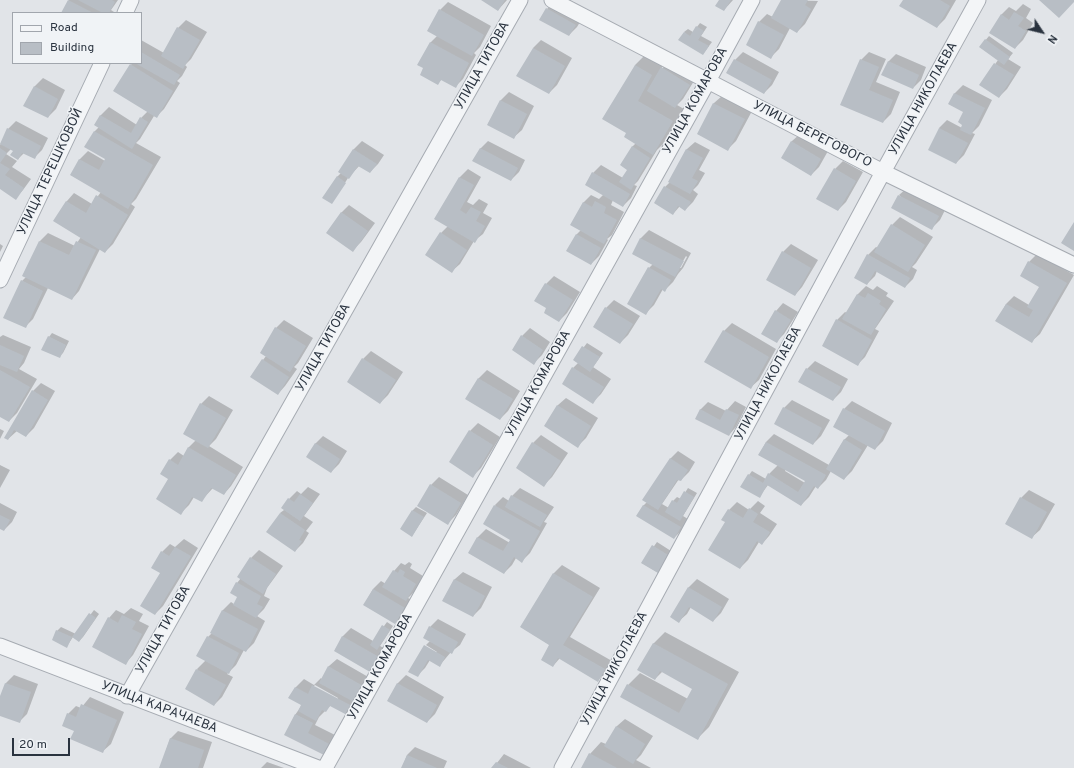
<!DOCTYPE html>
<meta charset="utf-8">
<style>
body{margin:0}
#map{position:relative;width:1074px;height:768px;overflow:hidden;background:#e1e4e8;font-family:Overpass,sans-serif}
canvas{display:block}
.legend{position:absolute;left:12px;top:12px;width:130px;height:52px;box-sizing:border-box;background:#f0f3f6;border:1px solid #a1a6ad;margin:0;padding:5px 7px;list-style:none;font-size:12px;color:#2a333f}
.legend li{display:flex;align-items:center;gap:8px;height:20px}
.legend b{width:20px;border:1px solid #a1a6ad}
.north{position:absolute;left:1022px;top:12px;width:40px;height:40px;-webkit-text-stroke:3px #f0f3f6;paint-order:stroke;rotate:125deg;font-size:11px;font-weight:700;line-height:16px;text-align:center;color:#2a333f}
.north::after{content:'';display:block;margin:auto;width:14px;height:18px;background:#2a333f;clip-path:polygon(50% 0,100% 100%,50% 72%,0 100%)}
.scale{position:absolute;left:12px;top:738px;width:58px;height:18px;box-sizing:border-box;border:2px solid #2a333f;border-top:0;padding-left:5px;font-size:12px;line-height:14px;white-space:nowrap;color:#2a333f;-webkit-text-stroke:3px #f0f3f6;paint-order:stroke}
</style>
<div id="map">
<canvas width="1074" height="768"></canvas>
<ul class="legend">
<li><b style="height:5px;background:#f3f5f7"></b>Road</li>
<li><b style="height:11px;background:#b8bec5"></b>Building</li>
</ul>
<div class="north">N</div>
<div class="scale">20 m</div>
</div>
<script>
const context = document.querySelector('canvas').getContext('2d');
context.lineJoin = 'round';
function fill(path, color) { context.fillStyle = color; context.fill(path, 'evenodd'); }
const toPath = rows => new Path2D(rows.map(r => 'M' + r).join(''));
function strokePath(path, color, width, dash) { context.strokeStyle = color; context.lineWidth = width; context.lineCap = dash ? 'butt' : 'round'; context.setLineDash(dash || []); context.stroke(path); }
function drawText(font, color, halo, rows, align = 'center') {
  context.font = font + ' Overpass,sans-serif'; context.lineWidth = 3; context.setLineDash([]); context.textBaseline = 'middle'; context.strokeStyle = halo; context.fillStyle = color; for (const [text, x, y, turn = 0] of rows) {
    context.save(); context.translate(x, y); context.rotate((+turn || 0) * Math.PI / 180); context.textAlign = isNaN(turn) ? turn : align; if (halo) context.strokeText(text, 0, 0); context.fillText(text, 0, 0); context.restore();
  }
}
fill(toPath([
 [69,0,118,0,111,10,114,12,113,13,62,13],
 [483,0,507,0,498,10],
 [720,0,733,0,724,10],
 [783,0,818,1,805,24,797,32,790,28,779,49,771,57,759,22,767,14,773,17],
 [904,0,956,0,945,19,937,27],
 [555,1,583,17,577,27,569,35,547,9],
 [448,2,491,26,480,47,474,53,476,55,463,79,455,87,442,79,438,83,425,68,419,65,431,42,437,36,440,10],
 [1023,4,1031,9,1026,18,1033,23,1023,40,1015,48,1001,15,1009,7,1016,11],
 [186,20,207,32,191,59,185,65,187,67,182,76,177,81,180,83,164,109,156,117,154,116,140,139,136,143,161,157,136,199,131,204,135,207,113,244,105,252,100,249,79,291,72,299,48,288,33,319,25,327,22,281,26,277,23,276,40,241,48,233,75,246,81,237,55,221,67,201,74,193,92,204,101,192,71,175,80,159,88,151,105,161,106,159,86,147,95,131,99,127,95,125,101,115,109,107,137,125,141,118,148,111,131,65,132,63,141,63,141,40,164,53,178,28],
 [700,23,707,27,701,36,712,42,703,54,684,32,688,29,693,32],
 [989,36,1013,53,1008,59,1021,67,1007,89,999,97,981,85,998,60,980,47],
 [541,40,572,58,557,85,549,93,533,48],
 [743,52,779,72,772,85,764,93,735,60],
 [869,52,886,59,876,82,900,92,891,114,883,122,842,105,861,60],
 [647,53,664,63,661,70,670,60,697,76,683,99,677,105,684,109,665,142,657,150,638,181,634,185,637,186,631,198,623,206,613,200,611,205,624,212,612,235,607,239,608,240,599,256,591,264,568,250,577,234,581,230,583,203,591,195,599,199,603,195,593,173,601,165,623,178,628,170,632,147,636,143,627,132,635,65],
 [896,54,926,67,921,80,913,88,888,62],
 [43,78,65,90,56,109,48,117,25,105,35,86],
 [963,85,992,100,979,126,972,133,975,134,964,155,956,163,939,128,947,120,962,128,965,112,949,104,955,93],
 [509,92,534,106,522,130,514,137,488,124,501,100],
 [722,96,752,111,736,141,728,149,698,134,714,103],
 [16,121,48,138,42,150,34,158,24,153,18,159,14,150,11,149,6,154,17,161,12,167,31,179,23,190,16,198,0,188,0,145,8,129],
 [800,134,828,151,819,167,811,175,782,158,792,141],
 [362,141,384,155,378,164,370,172,360,165,348,178,332,203,337,177,341,173,339,172,354,149],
 [488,141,525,160,519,172,511,180,480,149],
 [695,142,710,150,699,170,705,173,698,185,693,190,698,194,693,202,685,210,680,206,673,214,655,203,665,187,670,182,687,149],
 [843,161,863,172,846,202,838,210,818,198,835,169],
 [468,169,481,177,467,202,473,205,479,199,488,204,483,213,492,218,483,234,474,241,460,264,452,271,441,233,448,226,436,219,460,177],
 [907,188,946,208,940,220,932,228,899,195],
 [349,205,375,223,361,242,353,250,341,213],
 [900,217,933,237,916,263,912,267,917,270,913,279,905,287,877,271,875,276,867,284,868,255,876,247,878,248,892,225],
 [649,230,691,253,683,268,678,274,673,282,665,290,663,289,654,305,646,313,649,268,653,264,633,254,641,238],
 [686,256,687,257,681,268,679,268],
 [0,244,3,246,0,252],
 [791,244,818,260,802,287,795,295,783,252],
 [1037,254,1074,275,1040,334,1032,341,997,321,1006,304,1014,296,1029,305,1040,287,1029,262],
 [554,276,580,292,567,313,559,321,548,308,546,284],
 [866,286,873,290,877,286,888,293,886,296,894,301,875,329,879,331,865,357,858,364,837,320,845,312,847,313,858,294],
 [614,300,640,316,628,335,620,343,606,308],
 [783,303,798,312,784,334,776,342,776,311],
 [284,320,313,338,298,363,294,367,297,369,285,386,278,394,263,360,266,356,276,328],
 [732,323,776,349,759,380,751,387,724,331],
 [530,328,550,342,542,355,534,363,522,336],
 [52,333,69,341,63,353,59,357,49,337],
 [3,335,31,347,24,363,19,369,37,379,17,413,9,421,0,416,0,337],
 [587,343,603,353,593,367,611,379,601,394,593,402,573,368,578,363,574,360],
 [371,351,403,372,388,395,380,403,363,359],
 [815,361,848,379,841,392,833,400,807,369],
 [487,370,520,391,508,411,500,419,467,398,479,378],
 [41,383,55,391,34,428,26,436,17,431,8,439,33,391],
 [209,396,233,410,216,439,209,446,243,467,231,486,224,494,213,488,201,501,194,497,189,505,181,513,170,479,170,460,178,452,184,456,189,447,196,440,201,404],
 [566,398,598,418,586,438,578,446,545,426,558,405],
 [792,400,830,420,821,436,813,444,784,408],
 [735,401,746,407,736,427,729,435,700,410,708,402,726,411],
 [852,401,892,423,883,441,875,449,868,445,852,471,844,479,831,471,826,480,818,488,816,486,809,497,801,505,768,485,759,497,749,475,752,471,766,479,769,474,778,465,759,455,766,442,774,434,829,465,844,440,849,435,844,409],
 [786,469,806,481,805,483,785,471],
 [478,423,500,437,481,468,473,476,450,462,470,431],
 [0,429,4,431,0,439],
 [541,435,568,453,552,477,544,485,533,443],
 [323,436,347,451,339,464,331,472,315,444],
 [678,451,695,462,689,472,681,480,679,479,662,504,669,508,673,501,677,497,681,499,688,488,697,493,683,516,688,519,682,530,674,538,643,506,647,502,670,459],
 [0,465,10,470,0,488],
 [439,477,468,495,456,515,448,523,431,485],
 [308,487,320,494,304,516,313,522,306,531,309,533,303,543,295,551,280,513,284,510,289,499,297,491,301,494],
 [520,488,554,507,544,522,547,523,530,553,522,561,516,558,512,565,504,573,469,553,478,537,486,529,510,543,512,540,495,505,503,497,509,501,512,496],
 [1029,490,1055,504,1040,530,1032,537,1007,523,1021,498],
 [758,501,765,506,760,513,777,524,769,536,762,544,759,542,748,560,740,568,729,510,737,502,749,510],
 [0,503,17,512,12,522,4,530,0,528],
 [416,507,427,513,412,536,413,510],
 [184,539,198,548,163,606,155,614,161,573,162,552,170,544,175,547],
 [657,542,671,551,661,568,657,572,642,563],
 [259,550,283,566,267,588,264,596,270,599,264,609,257,616,265,621,254,643,246,651,244,650,236,665,227,674,233,677,222,697,214,705,197,669,206,660,208,637,212,633,223,610,231,602,234,604,239,597,237,583,241,578,251,558],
 [409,562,412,564,410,568,423,576,414,592,408,598,412,600,402,615,395,623,364,605,373,589,381,581,386,584,394,571,401,563,405,565],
 [562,565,600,588,570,637,612,661,606,672,598,680,560,658,553,666,550,645,521,627,554,573],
 [463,572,492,587,481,608,473,616,443,600,455,579],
 [697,579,729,599,721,613,713,621,691,607,687,614,679,621,671,617,689,587],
 [131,608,143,614,139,621,149,626,133,655,126,663,109,618,116,610,124,614],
 [94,610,99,614,83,637,79,641,73,637,67,646,57,631,61,627,76,634],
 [438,619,466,634,460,645,451,652,440,665,430,660,425,668,417,676,410,671,437,652,426,645,430,641,430,627],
 [387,622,393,626,380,646,386,649,378,663,335,650,343,636,351,628,373,641],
 [665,632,739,672,709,727,697,739,628,685,640,673,688,699,694,688,663,671,655,679,653,644],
 [337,659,370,678,355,706,331,705,319,717,315,725,339,737,333,747,285,735,295,715,302,705,290,698,296,687,304,679,314,685,321,678,322,679,329,666],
 [315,685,338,698,337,700,313,687],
 [14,675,38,684,27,714,19,722,0,715,0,699,6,683],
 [406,675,444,697,435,714,427,722,388,700,398,683],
 [90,697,124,712,111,744,103,751,75,731,68,714,76,706,81,708],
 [625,719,653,736,641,755,636,760,651,768,582,768,590,754,601,742,606,744,617,726],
 [178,731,212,742,203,768,160,768,170,739],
 [415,747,447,761,444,768,402,768,407,755],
 [504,754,531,768,493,768],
 [267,762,284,768,261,768]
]), '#0003');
fill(toPath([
 [68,0,93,13,61,13],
 [78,0,112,0,115,2,109,13,103,13],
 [481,0,505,0,498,11],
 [719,0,731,0,724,11,715,6],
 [781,0,808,0,805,5,811,9,797,33,771,18],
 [903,0,940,0,950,6,937,28,899,6],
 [1039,0,1074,0,1074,2,1059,18],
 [546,8,576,25,569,36,539,20],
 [439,9,484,35,472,56,427,31],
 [1014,12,1024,18,1018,26,1026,31,1015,49,989,33,1001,14,1009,20],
 [758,21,784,35,771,59,746,45],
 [696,26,704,31,698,40,709,46,703,55,678,40,684,32,690,36],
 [177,27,200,40,183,69,161,56],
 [985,39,1010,57,1004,65,979,47],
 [430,42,469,63,456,88,441,80,438,85,420,75,423,68,417,65],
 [533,48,565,66,549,94,516,76],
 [141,52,180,75,174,85,135,63,141,63],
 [734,59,772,80,764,94,726,73],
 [860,59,879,67,869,90,893,100,883,123,840,105],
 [888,61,919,75,913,89,881,75],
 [994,63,1014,75,999,98,979,85],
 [130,64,173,91,157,118,113,91],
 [635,65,652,75,638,101,673,121,653,155,624,137,626,133,602,119],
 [661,67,690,85,675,108,647,91],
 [34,86,58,99,48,118,23,106],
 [954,93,985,108,971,135,960,130,962,125,958,122,963,112,948,104],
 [500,100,527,114,514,139,487,125],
 [713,103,745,119,728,151,697,134],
 [100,115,131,133,140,117,148,122,132,149,94,125],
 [7,128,41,146,35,159,22,153,18,160,10,155,13,151,0,144],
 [939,128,968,143,956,164,928,150],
 [94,131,153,165,128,209,70,175,79,159,99,170,105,159,84,147],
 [791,141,821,159,811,176,781,158],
 [632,146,650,158,631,190,619,182,627,170,620,165],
 [0,148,7,153,0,163],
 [480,148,518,168,511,181,472,161],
 [353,149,377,164,370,173,358,166,349,179,338,172],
 [686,149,703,158,692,178,698,181,690,194,668,182],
 [0,163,10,169,5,175,24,188,16,200,0,189],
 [834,168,856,181,838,211,816,199],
 [592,172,630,194,623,207,585,185],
 [337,176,346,183,332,204,322,198],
 [459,177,474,185,460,210,466,214,471,207,481,212,476,221,485,226,475,243,434,219],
 [664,186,691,202,685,211,678,206,673,215,654,203],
 [96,195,128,215,105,253,53,221,66,201,86,213],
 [898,195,939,216,932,230,891,208],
 [595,201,606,207,604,213,617,220,604,244,570,225,583,202,592,207],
 [341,212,368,231,353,252,326,233],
 [1074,222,1074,251,1061,243],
 [891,224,925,245,908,272,874,252],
 [440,232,467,250,452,273,425,255],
 [576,234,601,248,591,265,566,251],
 [640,238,684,261,675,277,632,254],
 [39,241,69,255,76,241,96,250,72,300,22,276],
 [782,251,811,268,795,296,766,280],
 [867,254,910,278,905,288,875,271,867,285,854,278],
 [1028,261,1067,283,1032,343,995,321,1006,304,1029,317,1033,310,1027,307,1039,287,1020,276],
 [648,267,671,280,665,292,661,289,646,315,627,304],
 [21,280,43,291,26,328,3,318],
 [545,283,573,300,559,322,544,313,546,308,534,301],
 [868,293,881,301,879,304,886,309,871,335,842,319,857,294,865,298],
 [605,307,633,324,620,344,593,327],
 [775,310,791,320,777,343,761,334],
 [836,319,872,340,858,366,822,346],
 [275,327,306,346,290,372,260,353],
 [723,330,769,357,751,389,704,362],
 [521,335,543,350,534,365,512,350],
 [48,336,66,345,60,358,41,350],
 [0,345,24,356,17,372,0,365],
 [582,346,600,357,590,372,573,360],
 [362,358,396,380,380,404,347,382],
 [262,359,289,377,278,395,250,377],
 [572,367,604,387,593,404,562,384],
 [806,368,841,387,833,401,798,382],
 [0,370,30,387,9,422,0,417],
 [478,378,513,399,500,420,465,399],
 [32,390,48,400,26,437,14,430,8,440,4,438],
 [200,403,226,418,208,448,183,434],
 [557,405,591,426,578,448,544,426],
 [783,407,822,428,813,445,774,424],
 [843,408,885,431,875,450,833,427],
 [700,409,720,420,726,409,739,415,729,436,695,419],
 [469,430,493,445,473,478,449,462],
 [844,439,862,450,844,480,826,469],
 [532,442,561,461,544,487,516,468],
 [766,442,826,475,818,489,814,486,801,506,767,485,760,498,740,487,748,474,763,483,768,473,798,492,805,481,758,455],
 [315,443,340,459,331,473,306,457],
 [188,447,236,475,224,495,211,488,202,502,192,497,181,515,156,499,168,479,160,474,169,459,178,465],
 [670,458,688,470,681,481,677,480,658,510,642,500],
 [430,484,461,503,448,525,417,506],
 [684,491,694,497,680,521,665,512,672,500,677,503],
 [300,494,313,503,300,521,281,508,288,498,294,502],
 [511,495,547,515,540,527,505,507],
 [1020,497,1047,512,1032,539,1005,524],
 [494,505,540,531,522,563,514,557,504,574,468,553,477,537,503,551,510,540,483,524],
 [643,505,681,527,674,539,636,516],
 [749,508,758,514,753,522,770,532,762,545,757,541,740,569,708,550,725,522,721,520,728,509,743,518],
 [412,510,424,517,412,537,400,529],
 [280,513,305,530,299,540,302,541,295,552,266,532],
 [0,515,10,520,4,531,0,529],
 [652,545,668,555,658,573,641,563],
 [175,547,191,556,155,615,140,606,160,573,151,568,161,551,169,556],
 [250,557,276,574,263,594,237,577],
 [400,569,405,572,403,576,416,584,406,601,382,587,393,570,398,573],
 [553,573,593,597,563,645,605,669,598,682,558,658,553,667,541,660,549,645,520,627],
 [454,579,485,596,473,617,442,601],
 [236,582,261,596,257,604,263,607,256,618,233,605,237,597,230,593],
 [688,587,722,607,713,622,689,607,679,623,670,617],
 [373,589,405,608,395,624,363,605],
 [222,610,258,629,246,652,210,633],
 [89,613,96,618,79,642,72,637],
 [122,615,136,622,132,629,142,634,126,665,92,647,108,617,118,623],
 [382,625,390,630,377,650,370,645],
 [429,626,458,642,452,654,423,638],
 [56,630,72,637,67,648,52,640],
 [207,636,239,653,229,674,196,656],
 [342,636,379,657,370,672,334,651],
 [653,643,728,684,698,740,620,697,627,684,679,713,692,689,660,671,655,680,637,670],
 [424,645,445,657,440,667,428,660,418,677,408,672],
 [328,666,363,686,354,702,319,683],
 [196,669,226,685,214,706,185,689],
 [5,683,31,692,20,723,0,716,0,696],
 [397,683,437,705,427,723,387,701],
 [312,685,352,706,347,715,330,706,326,712,322,710,316,721,298,711,301,705,288,698,295,687,308,694],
 [81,704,117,720,103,753,70,739,74,731,62,726,67,713,76,717],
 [295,714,313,723,308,733,331,745,326,756,284,735],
 [616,726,645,744,633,764,604,746],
 [170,738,204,750,198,768,159,768],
 [589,753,617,768,581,768],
 [407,755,437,768,401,768],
 [496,762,508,768,491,768]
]), '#b8bec5');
const minor = toPath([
 [552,0,883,172,1074,265],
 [125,13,131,0],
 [0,280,102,63],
 [0,646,318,768],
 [127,696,520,0],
 [325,768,708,81,752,0],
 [562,768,883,172,978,0]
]);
strokePath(minor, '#a6abb2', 17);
strokePath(minor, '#f3f5f7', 15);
drawText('13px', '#2a333f', '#f0f3f6', [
 ["УЛИЦА ТИТОВА",483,66,-61],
 ["УЛИЦА НИКОЛАЕВА",924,99,-61],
 ["УЛИЦА КОМАРОВА",696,101,-61],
 ["УЛИЦА БЕРЕГОВОГО",812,135,27],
 ["УЛИЦА ТЕРЕШКОВОЙ",51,172,-65],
 ["УЛИЦА ТИТОВА",324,348,-61],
 ["УЛИЦА КОМАРОВА",539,384,-61],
 ["УЛИЦА НИКОЛАЕВА",769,384,-62],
 ["УЛИЦА ТИТОВА",164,630,-61],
 ["УЛИЦА КОМАРОВА",381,667,-61],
 ["УЛИЦА НИКОЛАЕВА",615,669,-62],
 ["УЛИЦА КАРАЧАЕВА",159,708,21]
]);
</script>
